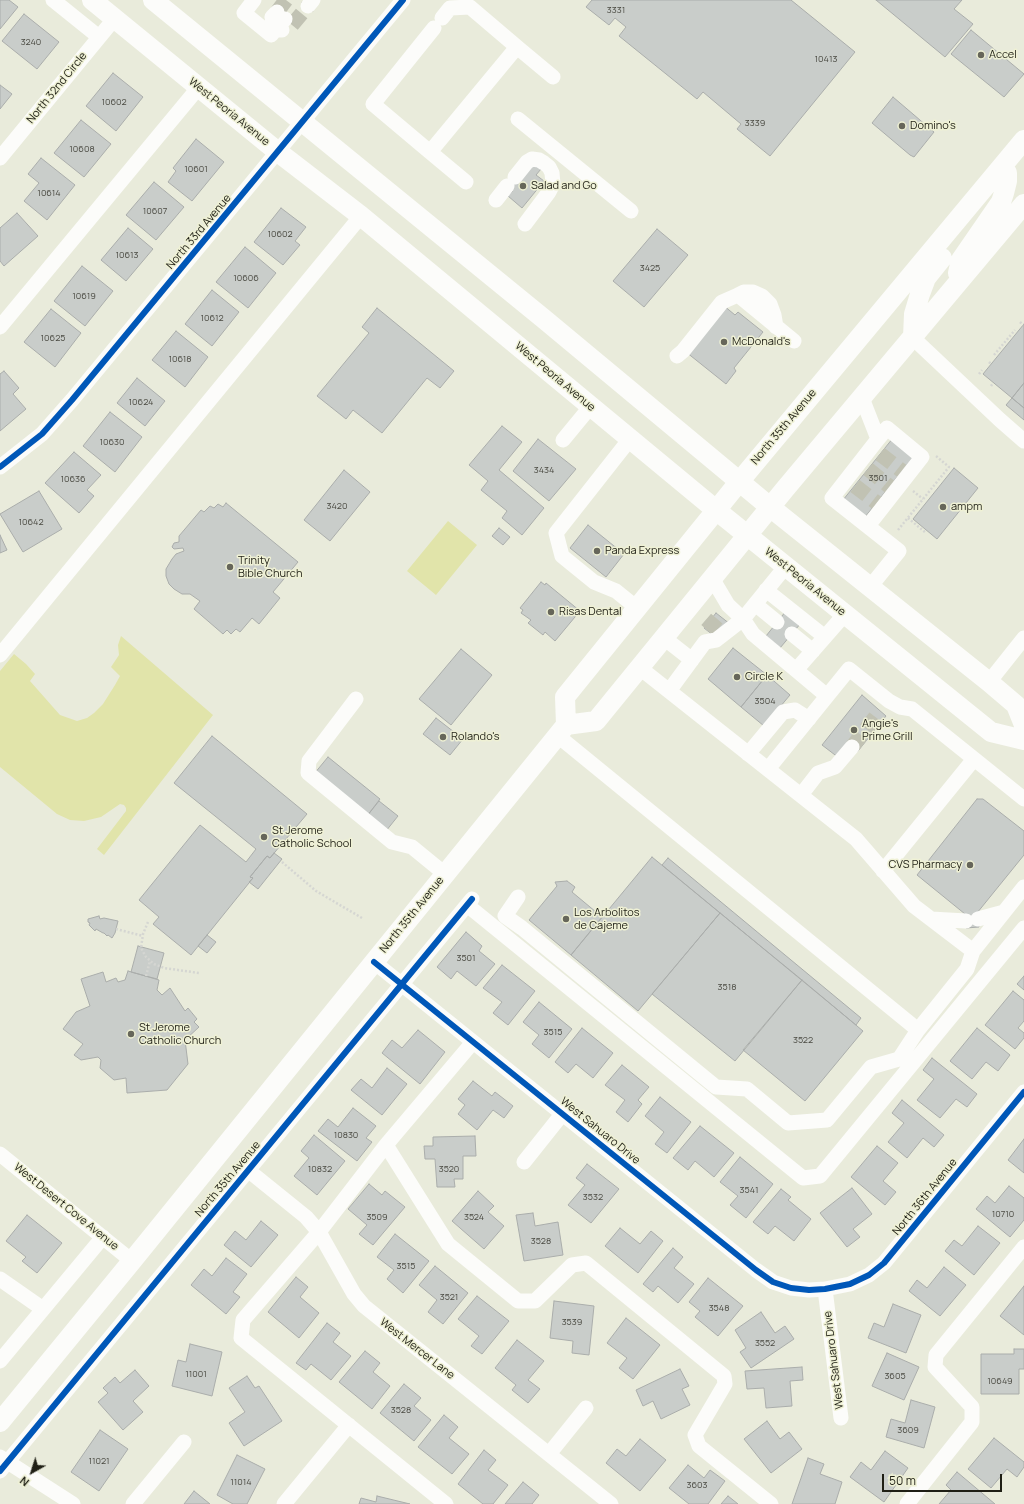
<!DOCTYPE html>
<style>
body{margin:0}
#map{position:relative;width:1024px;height:1504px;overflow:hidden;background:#e9ebdb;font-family:Manrope,sans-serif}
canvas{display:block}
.north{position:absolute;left:12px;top:1452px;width:40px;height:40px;-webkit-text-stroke:3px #eff1d5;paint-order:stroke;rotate:219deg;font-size:11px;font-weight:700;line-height:16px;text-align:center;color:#1f1f15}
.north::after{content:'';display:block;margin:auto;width:14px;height:18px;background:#1f1f15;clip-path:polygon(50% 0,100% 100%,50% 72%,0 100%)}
.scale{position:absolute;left:882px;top:1474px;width:120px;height:18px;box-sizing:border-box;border:2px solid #1f1f15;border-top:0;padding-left:5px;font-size:12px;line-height:14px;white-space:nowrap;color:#1f1f15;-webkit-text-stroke:3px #eff1d5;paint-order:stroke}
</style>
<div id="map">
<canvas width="1024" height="1504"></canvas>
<div class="north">N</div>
<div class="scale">50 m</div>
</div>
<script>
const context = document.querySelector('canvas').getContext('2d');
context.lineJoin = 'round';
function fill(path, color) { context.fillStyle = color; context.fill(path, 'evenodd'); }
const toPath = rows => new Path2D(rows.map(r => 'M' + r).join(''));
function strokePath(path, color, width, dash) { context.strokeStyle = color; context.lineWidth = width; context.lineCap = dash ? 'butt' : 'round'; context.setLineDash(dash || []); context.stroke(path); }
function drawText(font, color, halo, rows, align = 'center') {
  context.font = font + ' Manrope,sans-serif'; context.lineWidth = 3; context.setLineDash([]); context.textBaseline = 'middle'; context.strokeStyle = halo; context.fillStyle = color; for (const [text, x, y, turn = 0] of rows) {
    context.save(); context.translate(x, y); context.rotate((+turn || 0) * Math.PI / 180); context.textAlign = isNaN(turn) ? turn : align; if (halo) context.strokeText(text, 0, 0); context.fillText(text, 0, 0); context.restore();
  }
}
fill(toPath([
 [448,521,477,545,436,595,407,571],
 [121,636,213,715,104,855,97,849,126,811,126,808,124,805,120,804,101,817,84,821,70,820,57,814,0,767,0,671,14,654,26,664,35,674,30,681,60,715,77,721,87,718,94,713,103,704,115,685,120,676,111,667,119,655,118,645]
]), '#e1e4aa');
const building = toPath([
 [0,0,9,0,18,7,0,29,0,0],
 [592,0,791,0,855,52,770,156,737,129,741,124,703,92,697,99,619,36,626,27,615,18,609,25,586,7,592,0],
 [876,0,962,0,954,9,973,24,945,57,876,0],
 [24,14,59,42,37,69,2,41,24,14],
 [971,30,1024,74,1004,97,951,54,971,30],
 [113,73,143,97,116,131,86,106,113,73],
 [0,85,12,94,0,109,0,85],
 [893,97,934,132,914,157,910,155,872,123,893,97],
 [81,120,111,144,84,177,54,153,81,120],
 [196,139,224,162,192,201,168,182,176,171,173,168,196,139],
 [41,158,75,185,47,220,24,201,39,183,28,174,41,158],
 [535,164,541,169,536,175,544,181,522,208,508,196,513,191,506,185,535,164],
 [154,182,184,207,156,240,126,215,154,182],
 [281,208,306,227,295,241,300,245,283,265,254,242,281,208],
 [17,213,38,236,4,266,0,261,0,228,17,213],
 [128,228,153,249,126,281,101,260,128,228],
 [657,229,688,255,644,307,613,281,657,229],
 [245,247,276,273,248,308,216,282,245,247],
 [82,266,113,291,85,326,54,301,82,266],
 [212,290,239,312,212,346,185,324,212,290],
 [723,305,735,315,738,312,763,332,734,368,736,371,726,384,686,352,723,305],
 [377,308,454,371,440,388,427,378,382,433,353,410,346,419,317,396,369,333,362,327,377,308],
 [51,309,81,333,55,367,24,342,51,309],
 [1024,324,1024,383,1012,398,983,374,1024,324],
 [176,331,208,357,185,387,152,360,176,331],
 [4,371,19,388,13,394,26,409,0,431,0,374,4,371],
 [137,378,165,401,145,426,117,403,137,378],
 [1024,383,1024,408,1012,398,1024,383],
 [1012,398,1024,408,1024,420,1006,405,1012,398],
 [110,412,142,437,115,472,83,446,110,412],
 [502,426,522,442,499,470,544,508,522,535,502,518,507,511,481,490,488,481,469,465,502,426],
 [893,438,914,456,865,517,843,500,893,438],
 [538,439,576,469,549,501,513,471,538,439],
 [74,452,101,475,87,490,94,496,79,513,45,483,74,452],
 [954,468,978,488,937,539,913,519,954,468],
 [344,470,370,492,330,541,304,520,344,470],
 [39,491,62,529,23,552,0,514,39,491],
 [226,503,298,562,273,592,280,598,259,624,252,618,240,632,236,629,231,634,227,630,223,634,194,609,200,601,190,594,182,594,174,589,169,584,166,576,166,569,172,559,176,554,184,551,183,548,174,549,172,547,174,543,179,542,179,536,201,510,204,512,210,506,214,508,218,504,223,507,226,503],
 [588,525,624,554,606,577,570,548,588,525],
 [499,528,510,537,503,545,492,536,499,528],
 [0,535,7,550,0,553,0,535],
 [541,582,545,585,546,583,580,611,555,641,545,632,543,635,528,623,531,620,521,613,523,610,520,608,541,582],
 [786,611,801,623,780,648,766,636,786,611],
 [716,613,730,624,718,639,704,628,716,613],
 [733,648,767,675,741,707,708,679,733,648],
 [461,649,492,675,451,725,419,699,461,649],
 [767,675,790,695,764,726,741,707,767,675],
 [862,695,886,716,858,751,839,758,822,745,862,695],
 [436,718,463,739,450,755,423,734,436,718],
 [212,736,307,814,270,858,267,856,250,877,253,878,191,955,153,924,159,917,139,900,200,825,246,862,256,849,174,783,212,736],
 [328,757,380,799,367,816,314,774,328,757],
 [977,799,983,799,1024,831,1024,855,977,913,979,927,966,928,965,914,917,875,977,799],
 [379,801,398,816,386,831,367,816,379,801],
 [274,853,282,859,258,889,249,882,253,878,250,877,267,856,270,858,274,853],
 [652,857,720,913,638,1011,571,955,652,857],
 [668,858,861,1018,856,1025,662,865,668,858],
 [567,881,575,887,572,892,602,917,571,955,529,920,557,886,555,882,567,881],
 [720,913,802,980,735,1061,652,994,720,913],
 [99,916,100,919,104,918,118,921,115,933,112,938,108,935,107,936,104,933,103,933,96,929,95,931,89,925,90,923,88,922,88,919,99,916],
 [466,932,482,946,479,951,495,964,476,986,457,971,451,979,437,967,466,932],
 [207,935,216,942,207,953,198,946,207,935],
 [138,946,164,953,157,979,131,972,138,946],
 [502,965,535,991,508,1025,493,1013,502,1002,483,988,502,965],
 [128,971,159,980,157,990,162,995,170,988,185,1011,188,1008,197,1019,194,1022,199,1027,185,1040,188,1064,167,1090,127,1093,126,1078,114,1080,100,1068,101,1060,98,1057,81,1060,74,1055,83,1044,63,1029,76,1012,90,1006,81,979,103,972,106,982,116,978,118,982,125,980,128,971],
 [1024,976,1024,990,1017,984,1024,976],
 [802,980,863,1031,805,1101,743,1050,802,980],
 [1013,991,1024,1000,1024,1021,1018,1028,1024,1033,1024,1038,1015,1049,985,1025,1013,991],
 [539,1002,572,1029,549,1058,532,1044,539,1035,523,1022,539,1002],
 [582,1028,613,1053,593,1078,576,1064,568,1073,555,1062,582,1028],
 [977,1028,1010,1055,998,1071,986,1062,972,1079,950,1061,977,1028],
 [418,1030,445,1052,420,1084,382,1053,392,1040,402,1048,418,1030],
 [932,1058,977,1094,967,1107,956,1099,940,1118,917,1100,934,1079,923,1070,932,1058],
 [622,1065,649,1087,638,1100,642,1104,628,1122,616,1112,625,1100,605,1085,622,1065],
 [387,1068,407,1084,382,1115,351,1090,361,1079,372,1088,387,1068],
 [473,1081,492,1096,495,1092,513,1106,504,1118,493,1110,477,1130,458,1114,465,1105,458,1099,473,1081],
 [660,1097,691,1122,667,1153,655,1144,664,1132,645,1116,660,1097],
 [902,1100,944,1135,934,1147,923,1138,907,1158,888,1142,904,1123,892,1113,902,1100],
 [353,1108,376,1126,366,1138,372,1142,357,1161,318,1131,328,1119,338,1127,353,1108],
 [700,1126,734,1153,714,1177,695,1161,688,1170,673,1158,700,1126],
 [314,1135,345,1161,317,1195,294,1176,309,1158,301,1151,314,1135],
 [475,1136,476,1156,463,1156,463,1179,454,1179,455,1187,437,1187,435,1159,425,1159,424,1146,433,1146,433,1137,475,1136],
 [1024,1139,1024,1173,1008,1160,1024,1139],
 [877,1146,898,1163,883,1181,896,1192,885,1205,851,1177,877,1146],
 [740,1157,773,1184,746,1218,730,1205,738,1196,720,1182,740,1157],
 [587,1164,619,1189,591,1223,568,1205,585,1185,576,1178,587,1164],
 [369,1184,382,1195,385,1191,405,1207,373,1245,359,1234,367,1225,348,1209,369,1184],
 [1009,1186,1024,1198,1024,1220,1010,1237,976,1209,987,1196,995,1203,1009,1186],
 [852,1188,872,1214,853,1229,860,1237,847,1247,820,1213,852,1188],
 [781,1189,791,1197,788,1200,811,1219,794,1241,775,1226,768,1234,753,1222,781,1189],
 [478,1191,494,1206,488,1212,504,1226,484,1249,452,1221,478,1191],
 [533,1213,535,1226,558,1222,563,1255,524,1261,516,1215,533,1213],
 [27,1215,62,1243,37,1273,22,1261,26,1257,6,1241,27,1215],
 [261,1221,278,1235,251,1267,224,1245,235,1231,246,1240,261,1221],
 [978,1226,1000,1243,974,1275,945,1251,954,1240,962,1246,978,1226],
 [620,1228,640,1244,651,1231,663,1241,638,1273,605,1246,620,1228],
 [395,1234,429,1261,403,1293,387,1279,394,1270,377,1257,395,1234],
 [673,1248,683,1257,674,1268,694,1284,678,1303,658,1286,653,1292,643,1284,673,1248],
 [226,1258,247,1274,233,1292,240,1297,226,1314,191,1285,204,1269,212,1276,226,1258],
 [435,1266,468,1293,443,1324,428,1312,437,1300,419,1285,435,1266],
 [944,1267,966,1285,940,1316,909,1291,917,1280,927,1288,944,1267],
 [296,1277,308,1287,300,1297,319,1313,299,1338,268,1312,296,1277],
 [708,1278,743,1306,718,1336,695,1317,700,1311,689,1302,708,1278],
 [1024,1286,1024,1335,1000,1316,1024,1286],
 [477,1296,509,1321,482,1354,471,1346,479,1336,458,1319,477,1296],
 [554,1301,594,1306,589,1355,572,1353,573,1341,550,1338,554,1301],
 [893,1304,921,1315,906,1353,868,1338,874,1323,884,1327,893,1304],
 [761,1312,775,1333,785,1326,794,1339,751,1368,740,1352,746,1348,735,1330,761,1312],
 [626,1318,660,1345,633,1379,619,1368,627,1358,607,1343,626,1318],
 [327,1323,340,1333,333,1342,351,1356,331,1380,311,1364,306,1370,296,1363,327,1323],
 [517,1340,544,1361,528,1380,540,1389,528,1403,512,1390,516,1385,495,1368,517,1340],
 [190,1344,222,1352,212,1396,172,1386,178,1360,186,1362,190,1344],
 [1014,1349,1024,1349,1024,1369,1019,1369,1019,1394,981,1394,981,1354,1014,1354,1014,1349],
 [365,1351,380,1363,373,1372,390,1386,372,1409,339,1382,365,1351],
 [887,1353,919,1367,904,1400,872,1386,887,1353],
 [802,1367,803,1380,790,1381,792,1406,766,1408,764,1388,747,1389,745,1371,802,1367],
 [680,1369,689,1386,682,1389,690,1405,661,1419,653,1401,643,1406,636,1390,680,1369],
 [135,1370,149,1386,133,1401,143,1412,123,1430,98,1402,108,1393,103,1388,115,1377,120,1383,135,1370],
 [247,1376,255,1388,259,1386,282,1421,244,1446,229,1423,245,1412,229,1388,247,1376],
 [404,1384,421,1398,414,1406,431,1420,414,1441,380,1413,404,1384],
 [911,1400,935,1407,924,1448,886,1437,891,1419,905,1423,911,1400],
 [444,1415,458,1427,449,1438,469,1454,452,1474,418,1447,444,1415],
 [767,1421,780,1439,789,1432,802,1449,771,1473,744,1439,767,1421],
 [100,1430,128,1449,99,1491,71,1472,100,1430],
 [994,1438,1024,1462,1024,1467,1017,1477,1007,1469,991,1488,968,1469,994,1438],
 [640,1439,666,1460,640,1491,606,1463,617,1449,626,1456,640,1439],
 [484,1450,496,1460,488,1470,508,1485,493,1504,483,1504,458,1484,484,1450],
 [885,1451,908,1468,884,1502,850,1477,861,1462,871,1470,885,1451],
 [237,1455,265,1469,247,1504,233,1504,217,1495,237,1455],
 [808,1458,824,1464,820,1474,842,1482,835,1504,792,1504,808,1458],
 [688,1465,704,1478,710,1470,725,1481,708,1504,689,1504,669,1488,688,1465],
 [957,1472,995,1504,939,1504,951,1490,946,1485,957,1472],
 [523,1482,539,1495,532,1504,505,1504,523,1482],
 [194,1491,210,1504,184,1504,194,1491],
 [377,1496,410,1504,359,1504,361,1498,376,1502,377,1496],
 [728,1496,738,1504,721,1504,728,1496]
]);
fill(building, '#c9cdca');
strokePath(building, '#aaadab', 1);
strokePath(toPath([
 [277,12,286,0],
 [292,25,308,6],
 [880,454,902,471],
 [868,469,890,487],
 [855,486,877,503],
 [707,630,719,616],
 [852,747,880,711]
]), '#c1c2b3', 15, [15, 8]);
strokePath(toPath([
 [1020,322,1023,325],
 [994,355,1015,330],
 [989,362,991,364],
 [979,374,982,370],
 [991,386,993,383],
 [913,491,923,499],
 [908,518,926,533],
 [898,530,949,467,936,456],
 [282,862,316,891,362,918],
 [148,922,143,934,141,948,146,957,154,964,164,968,199,973],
 [116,929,143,936],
 [146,976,150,961]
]), '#d5d6d2', 2.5, [2, 2]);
strokePath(toPath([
 [53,0,99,37],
 [254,0,244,13,271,35,285,19],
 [308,6,313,0],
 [277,12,272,17,275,30,282,30],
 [442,18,450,8,470,7,517,47],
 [518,119,631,211],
 [430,152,373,104,434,28],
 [0,158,115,18],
 [515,177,527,162,532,159,539,160,544,163,549,167,552,173,553,184,549,192,525,224],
 [466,182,430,152,517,47,553,77],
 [496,200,507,186],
 [738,295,744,292,753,292,762,296,770,304,774,315,776,327],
 [0,327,199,87],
 [913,338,1000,420,1024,441],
 [677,356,683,351,722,302,738,295,794,341],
 [862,398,878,439,832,498,899,551,870,587],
 [630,439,556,533,562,556,594,582,616,591,637,608],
 [563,440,591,406],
 [0,467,42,434,72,400,403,0],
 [868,526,922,457,887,428,878,439],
 [712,578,728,605,743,619,786,566],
 [766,590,825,637],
 [755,604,777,622],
 [792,634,813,651],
 [664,638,692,660],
 [0,655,361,216],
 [640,668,856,839,914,906,973,951],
 [989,682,1024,638],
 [669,691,705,642,716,640,743,619,753,634,796,670],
 [827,696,796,670,845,614],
 [356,699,309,761,308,773,392,842,412,847,445,874],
 [558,736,918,1030,967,969,973,951,1024,887],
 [748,754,783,712,795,710,809,719],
 [768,769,849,669,889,701,900,707,912,709,1024,799],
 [801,795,818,773,835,767,852,747],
 [883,871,974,759],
 [518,897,505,916,522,928,716,1087,747,1089,788,1123,827,1120,871,1067,899,1059,918,1030],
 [467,905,803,1178,820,1176,1024,928],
 [931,919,966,921],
 [978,919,1004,912],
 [374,962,756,1270,773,1282,791,1288,809,1290,825,1289,850,1284,869,1275,884,1263,1024,1092],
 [386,1145,448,1244,518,1301,535,1301,572,1265,586,1263,724,1376,725,1384,695,1435,699,1446,771,1504],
 [0,1154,132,1261],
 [524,1162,563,1113],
 [249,1171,306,1217,319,1232,354,1294,364,1306,611,1504],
 [0,1279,43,1309],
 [825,1289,841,1418],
 [0,1361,103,1237],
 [549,1454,586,1408],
 [0,1457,73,1504],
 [0,1471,472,899],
 [133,1504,184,1442],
 [284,1504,349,1425],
 [446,1504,241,1338,243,1320,319,1232,386,1145,473,1042],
 [907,1504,972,1422,972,1407,935,1367,936,1355,1024,1247]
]), '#fcfcfa', 15);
strokePath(toPath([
 [92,0,278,152,361,216,716,510,991,732,1024,740],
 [153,0,544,319,770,507,989,682,1016,705,1024,725],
 [958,273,961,260,1001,202,1004,193,1007,181,1007,173,1003,166],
 [913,338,914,314,920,294,926,278,942,258],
 [566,725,596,721,785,489,1024,204],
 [0,1422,132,1261,566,725,565,697,739,482,1024,140]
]), '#fcfcfa', 20);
strokePath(toPath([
 [0,467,42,434,72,400,403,0],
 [374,962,756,1270,773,1282,791,1288,809,1290,825,1289,850,1284,869,1275,884,1263,1024,1092],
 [0,1471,472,899]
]), '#0057b8', 6);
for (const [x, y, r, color] of [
 [981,55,4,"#66665a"],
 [902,126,4,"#66665a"],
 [523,186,4,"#66665a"],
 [724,342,4,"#66665a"],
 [943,507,4,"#66665a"],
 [597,551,4,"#66665a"],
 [230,567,4,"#66665a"],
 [551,612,4,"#66665a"],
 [737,677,4,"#66665a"],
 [854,730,4,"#66665a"],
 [443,737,4,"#66665a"],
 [264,837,4,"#66665a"],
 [970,865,4,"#66665a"],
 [566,919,4,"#66665a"],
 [131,1034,4,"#66665a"]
]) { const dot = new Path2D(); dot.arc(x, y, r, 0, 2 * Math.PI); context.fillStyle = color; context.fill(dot); strokePath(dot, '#eff1d5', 1.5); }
drawText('9px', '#4a4a42', null, [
 ["3331",616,10],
 ["3240",31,42],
 ["10413",826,59],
 ["10602",114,102],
 ["3339",755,123],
 ["10608",82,149],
 ["10601",196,169],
 ["10614",49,193],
 ["10607",155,211],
 ["10602",280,234],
 ["10613",127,255],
 ["3425",650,268],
 ["10606",246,278],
 ["10619",84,296],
 ["10612",212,318],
 ["10625",53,338],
 ["10618",180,359],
 ["10624",141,402],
 ["10630",112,442],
 ["3434",544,470],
 ["3501",878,478],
 ["10636",73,479],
 ["3420",337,506],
 ["10642",31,522],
 ["3504",765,701],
 ["3501",466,958],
 ["3518",727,987],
 ["3515",553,1032],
 ["3522",803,1040],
 ["10830",346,1135],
 ["10832",320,1169],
 ["3520",449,1169],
 ["3541",749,1190],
 ["3532",593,1197],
 ["10710",1003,1214],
 ["3509",377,1217],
 ["3524",474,1217],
 ["3528",541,1241],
 ["3515",406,1266],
 ["3521",449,1297],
 ["3548",719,1308],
 ["3539",572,1322],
 ["3552",765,1343],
 ["11001",196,1374],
 ["3605",895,1376],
 ["10649",1000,1381],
 ["3528",401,1410],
 ["3609",908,1430],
 ["11021",99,1461],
 ["11014",241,1482],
 ["3603",697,1485]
]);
drawText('11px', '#1f1f15', '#eff1d5', [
 ["Accel",989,55],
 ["Domino's",910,126],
 ["Salad and Go",531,186],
 ["McDonald's",732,342],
 ["ampm",951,507],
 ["Panda Express",605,551],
 ["Trinity",238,561],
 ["Bible Church",238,574],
 ["Risas Dental",559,612],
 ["Circle K",745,677],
 ["Angie's",862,724],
 ["Prime Grill",862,737],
 ["Rolando's",451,737],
 ["St Jerome",272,831],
 ["Catholic School",272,844],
 ["CVS Pharmacy",962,865,"right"],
 ["Los Arbolitos",574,913],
 ["de Cajeme",574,926],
 ["St Jerome",139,1028],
 ["Catholic Church",139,1041]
], 'left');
drawText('11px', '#1f1f15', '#eff1d5', [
 ["North 32nd Circle",57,88,-51],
 ["West Peoria Avenue",229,112,39],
 ["North 33rd Avenue",199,232,-50],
 ["West Peoria Avenue",555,377,40],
 ["North 35th Avenue",784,427,-50],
 ["West Peoria Avenue",805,582,39],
 ["North 35th Avenue",412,915,-51],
 ["West Sahuaro Drive",600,1131,39],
 ["North 35th Avenue",228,1179,-50],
 ["North 36th Avenue",925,1197,-51],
 ["West Desert Cove Avenue",66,1207,39],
 ["West Mercer Lane",417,1349,38],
 ["West Sahuaro Drive",834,1360,-97]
]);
</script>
